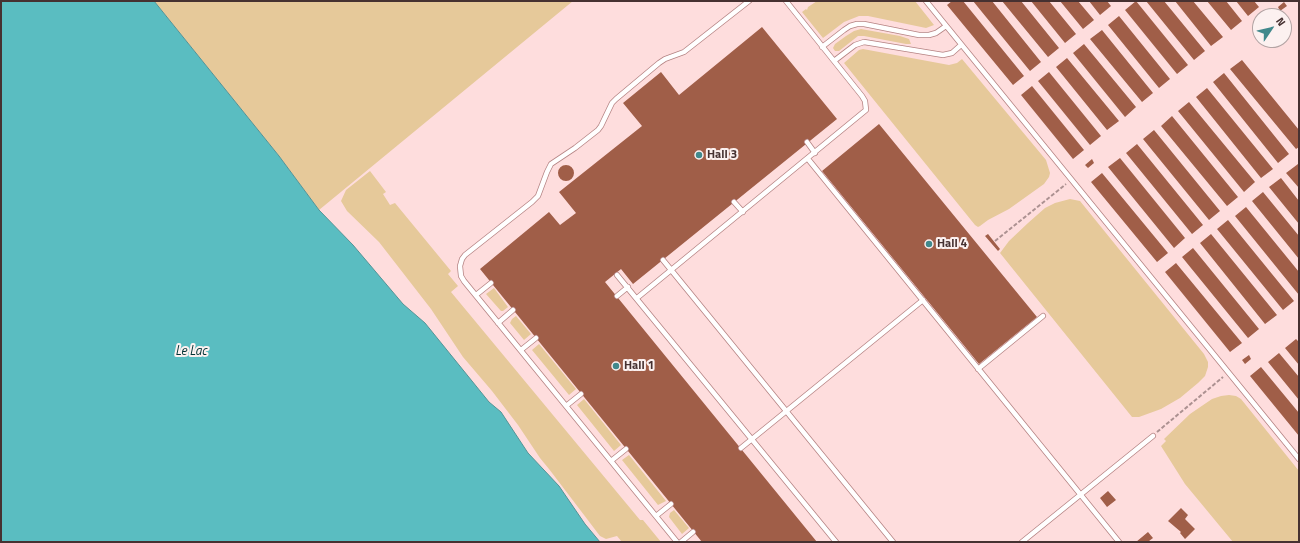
<!DOCTYPE html>
<style>
body{margin:0}
#map{position:relative;width:1300px;height:543px;overflow:hidden;background:#fedddd;font-family:"Titillium Web",sans-serif}
canvas{display:block}
.frame{position:absolute;inset:0;border:2px solid #463131;pointer-events:none}
.north{position:absolute;left:1252px;top:8px;width:40px;height:40px;box-sizing:border-box;background:#fcf1f0;border:1px solid #b3a4a4;border-radius:50%;rotate:55deg;font-size:11px;font-weight:700;line-height:16px;text-align:center;color:#463131}
.north::after{content:'';display:block;margin:auto;width:14px;height:18px;background:#41898c;clip-path:polygon(50% 0,100% 100%,50% 72%,0 100%)}
</style>
<div id="map">
<canvas width="1300" height="543"></canvas>
<div class="frame"></div>
<div class="north">N</div>
</div>
<script>
const context = document.querySelector('canvas').getContext('2d');
context.lineJoin = 'round';
function fill(path, color) { context.fillStyle = color; context.fill(path, 'evenodd'); }
const toPath = rows => new Path2D(rows.map(r => 'M' + r).join(''));
function strokePath(path, color, width, dash) { context.strokeStyle = color; context.lineWidth = width; context.lineCap = dash ? 'butt' : 'round'; context.setLineDash(dash || []); context.stroke(path); }
function drawText(font, color, halo, rows, align = 'center') {
  context.font = font + ' "Titillium Web",sans-serif'; context.lineWidth = 4; context.setLineDash([]); context.textBaseline = 'middle'; context.strokeStyle = halo; context.fillStyle = color; for (const [text, x, y, turn = 0] of rows) {
    context.save(); context.translate(x, y); context.rotate((+turn || 0) * Math.PI / 180); context.textAlign = isNaN(turn) ? turn : align; if (halo) context.strokeText(text, 0, 0); context.fillText(text, 0, 0); context.restore();
  }
}
fill(toPath([
 [154,1,573,1,319,210,279,156],
 [817,1,915,1,934,25,926,28,868,16,859,16,844,22,823,38,802,12,806,9,807,10,808,7],
 [861,29,900,36,909,39,911,44,906,44,864,36,858,36,839,51,835,51,833,48,835,44,846,36,854,31],
 [863,49,949,65,957,63,962,59,1046,160,1050,173,1049,177,1044,184,1009,209,988,220,980,226,978,227,975,225,844,63,859,50],
 [370,171,386,192,383,194,390,205,395,203,451,271,448,274,458,286,451,292,640,520,643,520,661,542,622,542,617,536,606,539,600,536,549,469,540,458,518,425,492,391,463,357,431,309,379,242,347,211,341,201,346,190],
 [1070,199,1080,201,1204,354,1208,362,1208,367,1205,376,1198,383,1180,398,1161,409,1139,417,1132,417,1000,253,1009,241,1028,223,1045,208,1055,203],
 [494,288,508,307,503,311,501,311,486,294],
 [516,316,531,334,524,340,510,323,512,319],
 [539,344,576,389,569,395,532,350],
 [1229,395,1236,396,1241,399,1299,471,1299,542,1233,542,1185,484,1161,446,1166,441,1164,439,1190,414,1212,399,1221,396],
 [584,399,621,445,614,451,577,405],
 [629,455,666,501,658,505,622,460],
 [674,510,689,528,682,534,669,517,670,513]
]), '#e6c99a');
const water = toPath([
 [1,1,154,1,279,156,319,210,353,245,403,304,425,323,489,402,501,412,528,453,559,486,585,524,600,542,1,542,1,1]
]);
fill(water, '#5abdc1');
strokePath(water, '#549396', 1);
fill(toPath([
 [952,1,963,1,1024,76,1013,85,947,5],
 [973,1,992,1,1041,62,1030,71],
 [1002,1,1021,1,1059,48,1048,57],
 [1031,1,1049,1,1076,34,1065,43],
 [1060,1,1078,1,1094,20,1083,29],
 [1089,1,1107,1,1111,6,1100,15],
 [1136,1,1188,65,1177,74,1125,10],
 [1146,1,1164,1,1205,51,1194,60],
 [1175,1,1193,1,1223,37,1211,46],
 [1207,1,1226,1,1242,21,1231,30],
 [1236,1,1254,1,1259,7,1248,16],
 [1284,2,1287,6,1280,11,1278,7],
 [1119,16,1170,79,1159,88,1108,25],
 [762,27,837,119,633,284,621,269,605,282,817,542,702,542,480,269,549,212,560,225,576,213,559,192,642,126,623,103,661,72,679,95],
 [1102,30,1153,93,1142,102,1090,39],
 [1084,44,1136,107,1125,117,1073,53],
 [1067,58,1119,121,1107,130,1056,67],
 [1242,60,1299,130,1299,147,1296,149,1230,69],
 [1049,72,1101,136,1090,145,1038,81],
 [1224,73,1289,154,1278,163,1213,82],
 [1032,86,1084,150,1073,159,1021,95],
 [1207,88,1273,169,1261,178,1196,97],
 [1189,102,1255,182,1244,192,1178,111],
 [1172,116,1238,197,1227,206,1161,126],
 [879,124,1037,317,979,364,822,171],
 [1154,130,1220,211,1209,220,1143,139],
 [1137,144,1203,225,1192,234,1126,153],
 [1120,158,1185,238,1174,248,1108,167],
 [1092,159,1094,163,1088,168,1085,165],
 [1298,164,1299,165,1299,188,1286,173],
 '558 173a8 8 0 1 1 16 0a8 8 0 1 1-16 0Z',
 [1102,173,1168,253,1157,262,1091,182],
 [1281,178,1299,201,1299,224,1269,187],
 [1263,192,1299,236,1299,259,1252,201],
 [1246,207,1299,272,1299,295,1235,216],
 [1228,220,1294,301,1283,310,1217,229],
 [988,234,1000,249,998,251,985,236],
 [1211,234,1277,315,1265,324,1200,243],
 [1193,248,1259,329,1248,338,1182,257],
 [1176,263,1242,343,1230,352,1165,272],
 [1296,339,1299,342,1299,365,1285,348],
 [1279,353,1299,377,1299,400,1268,362],
 [1249,355,1251,359,1245,364,1242,360],
 [1261,367,1299,413,1299,436,1250,376],
 [1108,491,1116,500,1107,507,1100,498],
 [1181,508,1188,515,1185,519,1195,529,1185,539,1180,533,1181,532,1168,521],
 [1148,532,1153,538,1149,541,1150,542,1136,542]
]), '#a05e48');
const service = toPath([
 [926,1,1299,459],
 [822,47,844,30,850,26,857,24,864,24,919,35,929,35,936,33,946,26],
 [834,61,855,45,864,42,943,55,952,53,961,45],
 [807,142,815,153],
 [808,159,1119,542],
 [734,202,743,212],
 [663,260,893,542],
 [617,275,836,542],
 [476,295,491,283],
 [617,296,628,287],
 [637,298,866,110,865,101,862,96,786,1],
 [498,323,513,310],
 [521,350,536,338],
 [978,369,1043,316],
 [566,406,581,394],
 [741,448,923,300],
 [611,461,626,449],
 [656,516,671,504],
 [677,542,464,281,461,276,460,266,462,259,465,255,532,202,538,196,547,172,551,164,575,148,598,130,601,126,612,103,616,99,659,63,665,59,684,52,749,1],
 [681,542,693,532],
 [1022,542,1153,436]
]);
strokePath(service, '#b48282', 6);
strokePath(toPath([
 [995,241,1066,184],
 [1157,432,1223,377]
]), '#ac9191', 2, [4, 2]);
strokePath(service, '#fff', 4.5);
for (const [x, y, r, color] of [
 [699,155,4,"#41898c"],
 [929,244,4,"#41898c"],
 [616,366,4,"#41898c"]
]) { const dot = new Path2D(); dot.arc(x, y, r, 0, 2 * Math.PI); context.fillStyle = color; context.fill(dot); strokePath(dot, '#fcf1f0', 1.5); }
drawText('bold 12px', '#463131', '#fcf1f0', [
 ["Hall 3",707,155],
 ["Hall 4",937,244],
 ["Hall 1",624,366]
], 'left');
drawText('italic 13px', '#003234', '#fcf1f0', [
 ["Le Lac",191,352]
]);
</script>
